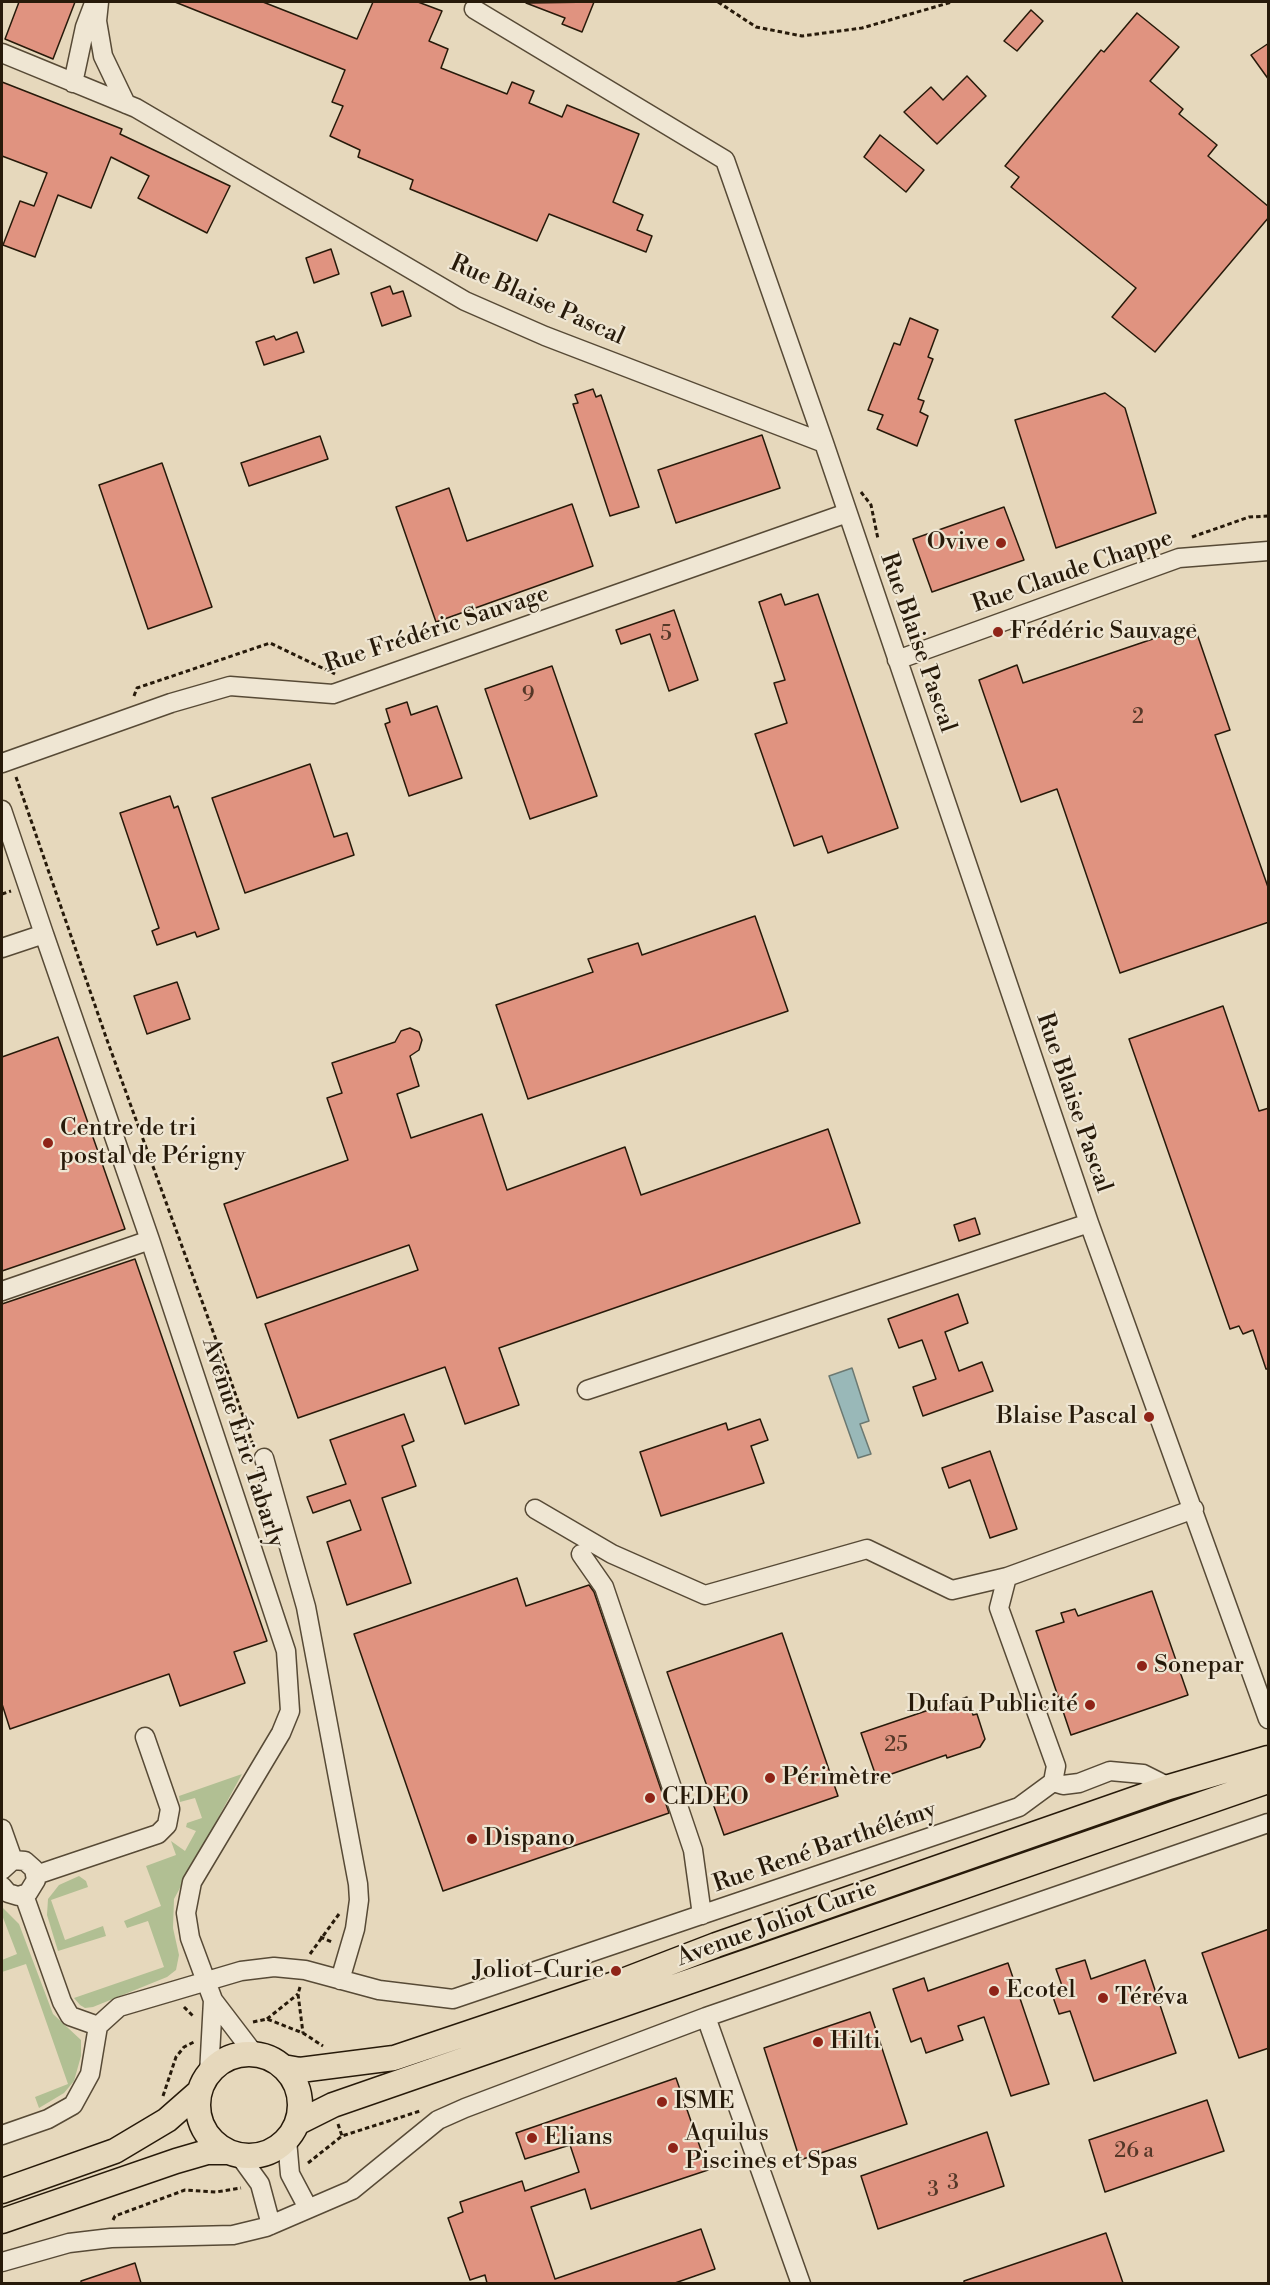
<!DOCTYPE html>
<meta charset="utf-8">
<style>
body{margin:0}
#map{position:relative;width:1270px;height:2285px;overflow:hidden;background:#e6d8bc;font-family:"Libre Bodoni",serif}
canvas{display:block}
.frame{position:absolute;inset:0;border:3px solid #271a0a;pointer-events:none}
</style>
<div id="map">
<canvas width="1270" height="2285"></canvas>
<div class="frame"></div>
</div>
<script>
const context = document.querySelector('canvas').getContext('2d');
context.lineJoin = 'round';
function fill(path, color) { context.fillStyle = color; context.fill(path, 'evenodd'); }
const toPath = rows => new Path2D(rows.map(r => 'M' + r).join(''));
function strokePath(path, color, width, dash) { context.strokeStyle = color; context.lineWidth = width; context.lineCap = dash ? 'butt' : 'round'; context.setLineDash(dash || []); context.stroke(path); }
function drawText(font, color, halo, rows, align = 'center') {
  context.font = font + ' "Libre Bodoni",serif'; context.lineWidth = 4.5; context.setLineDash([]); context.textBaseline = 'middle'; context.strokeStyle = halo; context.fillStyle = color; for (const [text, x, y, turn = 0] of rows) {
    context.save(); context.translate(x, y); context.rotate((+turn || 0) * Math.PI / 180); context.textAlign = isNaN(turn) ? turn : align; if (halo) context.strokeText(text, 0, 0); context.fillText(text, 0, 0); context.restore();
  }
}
fill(toPath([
 [1268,1768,729,1959,725,1953,1243,1774],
 [242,1774,174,1899,173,1928,179,1955,176,1970,167,1977,93,2007,85,2008,80,2005,74,1998,164,1967,148,1921,127,1928,124,1921,161,1906,146,1866,176,1855,171,1841,185,1851,196,1831,186,1827,187,1823,202,1818,195,1798,180,1802,179,1796],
 [79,1876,86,1881,88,1887,51,1900,65,1940,103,1926,106,1936,58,1951,47,1915,48,1899,59,1885],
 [2,1907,19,1924,53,2014,81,2040,81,2056,74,2081,64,2093,39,2108,35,2097,68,2084,26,1964,2,1972,2,1960,17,1954,2,1915]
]), '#b1bf93');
const water = toPath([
 [852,1368,869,1421,860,1424,871,1454,858,1458,829,1376,852,1368]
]);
fill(water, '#99b8b8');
strokePath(water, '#6b7972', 1.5);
const building = toPath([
 [19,2,75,2,53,59,5,39,19,2],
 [175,2,263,2,357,39,373,2,418,2,442,11,429,41,448,49,441,68,507,94,512,82,534,91,529,103,562,117,567,105,639,134,613,202,643,215,637,230,652,236,646,252,549,214,537,241,410,189,413,180,358,157,360,150,330,136,343,106,332,102,345,70,175,2],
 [594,2,582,32,562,24,565,18,526,3,594,2],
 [1031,10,1043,21,1017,51,1004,41,1031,10],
 [1137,13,1179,47,1150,81,1183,109,1179,114,1217,145,1208,156,1269,207,1269,217,1155,352,1112,317,1136,288,1011,187,1019,177,1005,166,1101,50,1104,52,1137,13],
 [1269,43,1269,80,1251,55,1269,43],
 [967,76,986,96,937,144,904,112,931,87,943,100,967,76],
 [2,82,122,129,120,134,230,186,207,233,138,198,149,176,111,157,91,208,58,195,35,257,3,245,20,201,34,206,47,173,2,156,2,82],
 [880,135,924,170,906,192,864,157,880,135],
 [331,249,339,274,314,283,306,258,331,249],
 [390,286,393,294,403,291,411,316,382,326,371,293,390,286],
 [910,318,938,330,928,357,933,359,918,399,924,401,920,412,928,416,917,446,877,429,883,415,868,410,894,343,900,345,910,318],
 [297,332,304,352,264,365,256,342,274,336,276,340,297,332],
 [593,389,596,397,601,395,639,507,610,516,573,404,578,403,575,395,593,389],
 [1105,393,1125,408,1156,513,1056,548,1015,420,1105,393],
 [762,435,780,488,676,523,658,470,762,435],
 [320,436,328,459,249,486,241,463,320,436],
 [162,463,212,607,148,629,99,485,162,463],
 [449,488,467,541,572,504,593,566,436,622,396,507,449,488],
 [1004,507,1024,560,932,592,913,539,1004,507],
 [781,594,785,605,818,594,898,828,828,853,822,836,794,846,755,734,787,723,774,683,785,680,759,602,781,594],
 [674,610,698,680,669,691,650,634,621,644,616,630,674,610],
 [1194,625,1230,730,1215,735,1269,890,1269,922,1120,973,1057,789,1021,802,979,680,1017,665,1023,683,1194,625],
 [552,666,597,796,530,819,485,689,552,666],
 [407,702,411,715,437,706,462,778,409,796,385,724,390,722,386,709,407,702],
 [310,764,334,837,347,833,354,855,245,893,212,798,310,764],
 [170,796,174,808,178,806,219,929,197,937,195,932,157,945,152,931,159,928,120,813,170,796],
 [755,916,788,1011,528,1099,496,1005,593,972,588,959,638,943,642,955,755,916],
 [177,982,190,1019,147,1034,134,996,177,982],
 [1223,1006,1259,1111,1269,1108,1269,1369,1266,1369,1253,1330,1243,1334,1239,1326,1230,1329,1129,1039,1223,1006],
 [410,1028,419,1032,422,1040,419,1050,410,1056,419,1086,397,1094,411,1138,482,1114,507,1190,625,1147,641,1195,828,1129,860,1223,499,1348,519,1405,465,1424,445,1367,298,1418,265,1324,418,1270,409,1245,257,1298,224,1204,348,1160,327,1098,342,1093,332,1063,395,1042,401,1031,410,1028],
 [58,1037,125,1229,2,1271,2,1057,58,1037],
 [975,1218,980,1234,959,1241,954,1225,975,1218],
 [135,1259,267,1641,234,1652,245,1683,180,1706,169,1674,10,1729,2,1704,2,1304,135,1259],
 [958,1294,968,1323,945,1332,959,1371,982,1362,993,1391,923,1416,913,1387,936,1379,922,1340,899,1348,888,1319,958,1294],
 [404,1414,414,1441,402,1446,416,1486,382,1498,411,1583,347,1605,327,1542,361,1530,350,1500,313,1513,307,1497,346,1484,330,1440,404,1414],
 [760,1419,768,1440,751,1446,764,1483,661,1516,640,1452,726,1423,728,1430,760,1419],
 [990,1451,1017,1529,990,1538,970,1480,949,1488,942,1468,990,1451],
 [517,1578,526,1606,589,1585,594,1592,669,1813,443,1891,354,1634,517,1578],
 [1152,1591,1188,1695,1071,1735,1036,1631,1064,1622,1061,1613,1075,1609,1078,1616,1152,1591],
 [782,1633,838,1796,724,1835,667,1672,782,1633],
 [967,1697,973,1715,977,1714,985,1739,980,1747,947,1758,946,1755,877,1779,861,1733,967,1697],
 [1269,1929,1269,2048,1239,2058,1202,1953,1269,1929],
 [1085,1960,1091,1979,1145,1960,1176,2053,1094,2081,1070,2011,1059,2014,1053,1997,1065,1994,1056,1969,1085,1960],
 [1008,1963,1049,2084,1011,2096,984,2017,958,2026,963,2040,926,2053,921,2038,911,2042,893,1989,924,1978,928,1991,1008,1963],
 [870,2012,907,2124,800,2160,764,2048,870,2012],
 [676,2078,708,2170,591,2209,585,2189,531,2207,555,2279,701,2229,715,2269,675,2283,487,2283,485,2275,470,2280,448,2218,463,2212,460,2202,522,2181,525,2191,579,2172,570,2145,525,2159,516,2133,676,2078],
 [1207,2100,1224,2151,1105,2192,1089,2140,1207,2100],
 [987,2132,1004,2186,878,2229,861,2176,987,2132],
 [1106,2233,1123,2283,964,2283,964,2281,1106,2233],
 [135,2263,141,2283,81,2283,81,2281,135,2263]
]);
fill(building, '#e09380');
strokePath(building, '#271a0a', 1.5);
const minor = toPath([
 [99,2,97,21,103,56,126,104],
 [474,9,725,160,824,443,1089,1223,1268,1719],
 [2,53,136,108,465,301,545,336,824,443],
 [73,83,85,27,93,6],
 [897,660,1179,558,1268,551],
 [2,763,171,703,230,686,333,694,847,513],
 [2,810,44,934],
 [2,948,44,934,150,1240,286,1651,290,1711,281,1733,192,1882,186,1913,190,1938,213,2000,255,2055],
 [2,1291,150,1240],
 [587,1390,1089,1223],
 [264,1458,306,1607,358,1884,359,1900,355,1929,340,1980],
 [535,1509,612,1554,705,1595,867,1549,952,1590,1007,1577],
 [581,1554,604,1587,693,1850,702,1915],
 [1053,1782,1063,1785,1079,1783,1110,1771,1143,1774,1169,1787],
 [2,1829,13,1860],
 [2,1870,13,1860,25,1861,34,1869,36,1880,28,1893,18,1896,8,1893,2,1886],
 [36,1875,158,1834,167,1825,170,1809,145,1737],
 [24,1895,62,2002,70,2016,98,2026],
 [706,2017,801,2284],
 [98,2026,119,2007,241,1971,274,1967,305,1970,379,1990,453,1999,1019,1807,1053,1782,1056,1766,999,1608,1007,1577,1194,1509],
 [209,2074,213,2000],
 [2,2135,48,2119,73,2105,90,2074,98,2026],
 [287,2140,290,2174,308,2208],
 [239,2155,260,2184,271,2225],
 [2,2262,69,2243,111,2238,233,2235,266,2227,352,2190,438,2120,465,2108,706,2017,1268,1823]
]);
const major = toPath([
 '198 2105a51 51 0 1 1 102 0a51 51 0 1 1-102 0Z',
 [283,2067,300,2070,394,2058,620,1982,716,1945,1169,1787,1268,1758],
 [297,2123,333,2105,1268,1781],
 [2,2191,115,2151,167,2120,200,2091],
 [2,2221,176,2161,207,2152,227,2152]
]);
strokePath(minor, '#574a36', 21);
strokePath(major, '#271a0a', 27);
strokePath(toPath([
 [718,2,756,27,802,36,862,28,952,2],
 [861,492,871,505,878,539],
 [1192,537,1249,517,1268,516],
 [134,696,137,688,270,643,335,674],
 [16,777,107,1040,227,1370,212,1375],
 [2,894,11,891],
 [227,1370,253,1445],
 [320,1937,332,1942],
 [310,1954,339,1914],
 [300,1987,298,1994,303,2033],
 [184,2007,194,2017],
 [267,2019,298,1994],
 [253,2022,267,2019,303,2033,323,2046],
 [163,2096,176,2057,184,2047,194,2042],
 [338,2124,342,2136],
 [308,2163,342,2136,420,2111],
 [113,2220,115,2216,185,2190,216,2192,241,2188]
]), '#271a0a', 3, [4.5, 3]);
strokePath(minor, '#efe6d3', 18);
strokePath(major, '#e6d8bc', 24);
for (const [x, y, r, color] of [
 [1001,543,6,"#8f2418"],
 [998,632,6,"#8f2418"],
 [48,1143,6,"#8f2418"],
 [1149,1417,6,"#8f2418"],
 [1142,1666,6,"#8f2418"],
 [1090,1705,6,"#8f2418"],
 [770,1778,6,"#8f2418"],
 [650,1798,6,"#8f2418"],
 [472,1839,6,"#8f2418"],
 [616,1971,6,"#8f2418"],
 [994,1991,6,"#8f2418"],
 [1103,1998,6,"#8f2418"],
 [818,2042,6,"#8f2418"],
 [662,2102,6,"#8f2418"],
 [532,2138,6,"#8f2418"],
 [673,2148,6,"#8f2418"]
]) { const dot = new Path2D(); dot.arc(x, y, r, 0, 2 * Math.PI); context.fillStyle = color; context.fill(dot); strokePath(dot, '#efe6d3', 2); }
drawText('21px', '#553828', null, [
 ["5",666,635],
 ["9",528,696],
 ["2",1138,718],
 ["25",896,1746],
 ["26 a",1134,2152],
 ["3",953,2184],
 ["3",933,2191]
]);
drawText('24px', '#271a0a', '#efe6d3', [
 ["Rue Blaise Pascal",537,301,24],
 ["Rue Claude Chappe",1073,572,-19],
 ["Rue Frédéric Sauvage",437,630,-18],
 ["Rue Blaise Pascal",917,643,71],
 ["Rue Blaise Pascal",1073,1103,71],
 ["Avenue Éric Tabarly",242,1443,72],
 ["Rue René Barthélémy",825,1848,-19],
 ["Avenue Joliot Curie",777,1924,-20]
]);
drawText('24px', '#271a0a', '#efe6d3', [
 ["Ovive",989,543,"right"],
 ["Frédéric Sauvage",1010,632],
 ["Centre de tri",60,1129],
 ["postal de Périgny",60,1157],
 ["Blaise Pascal",1137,1417,"right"],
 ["Sonepar",1154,1666],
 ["Dufau Publicité",1078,1705,"right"],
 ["Périmètre",782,1778],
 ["CEDEO",662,1798],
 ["Dispano",484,1839],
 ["Joliot-Curie",604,1971,"right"],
 ["Ecotel",1006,1991],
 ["Téréva",1115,1998],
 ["Hilti",830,2042],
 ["ISME",674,2102],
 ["Aquilus",685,2134],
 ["Piscines et Spas",685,2162],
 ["Elians",544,2138]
], 'left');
</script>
